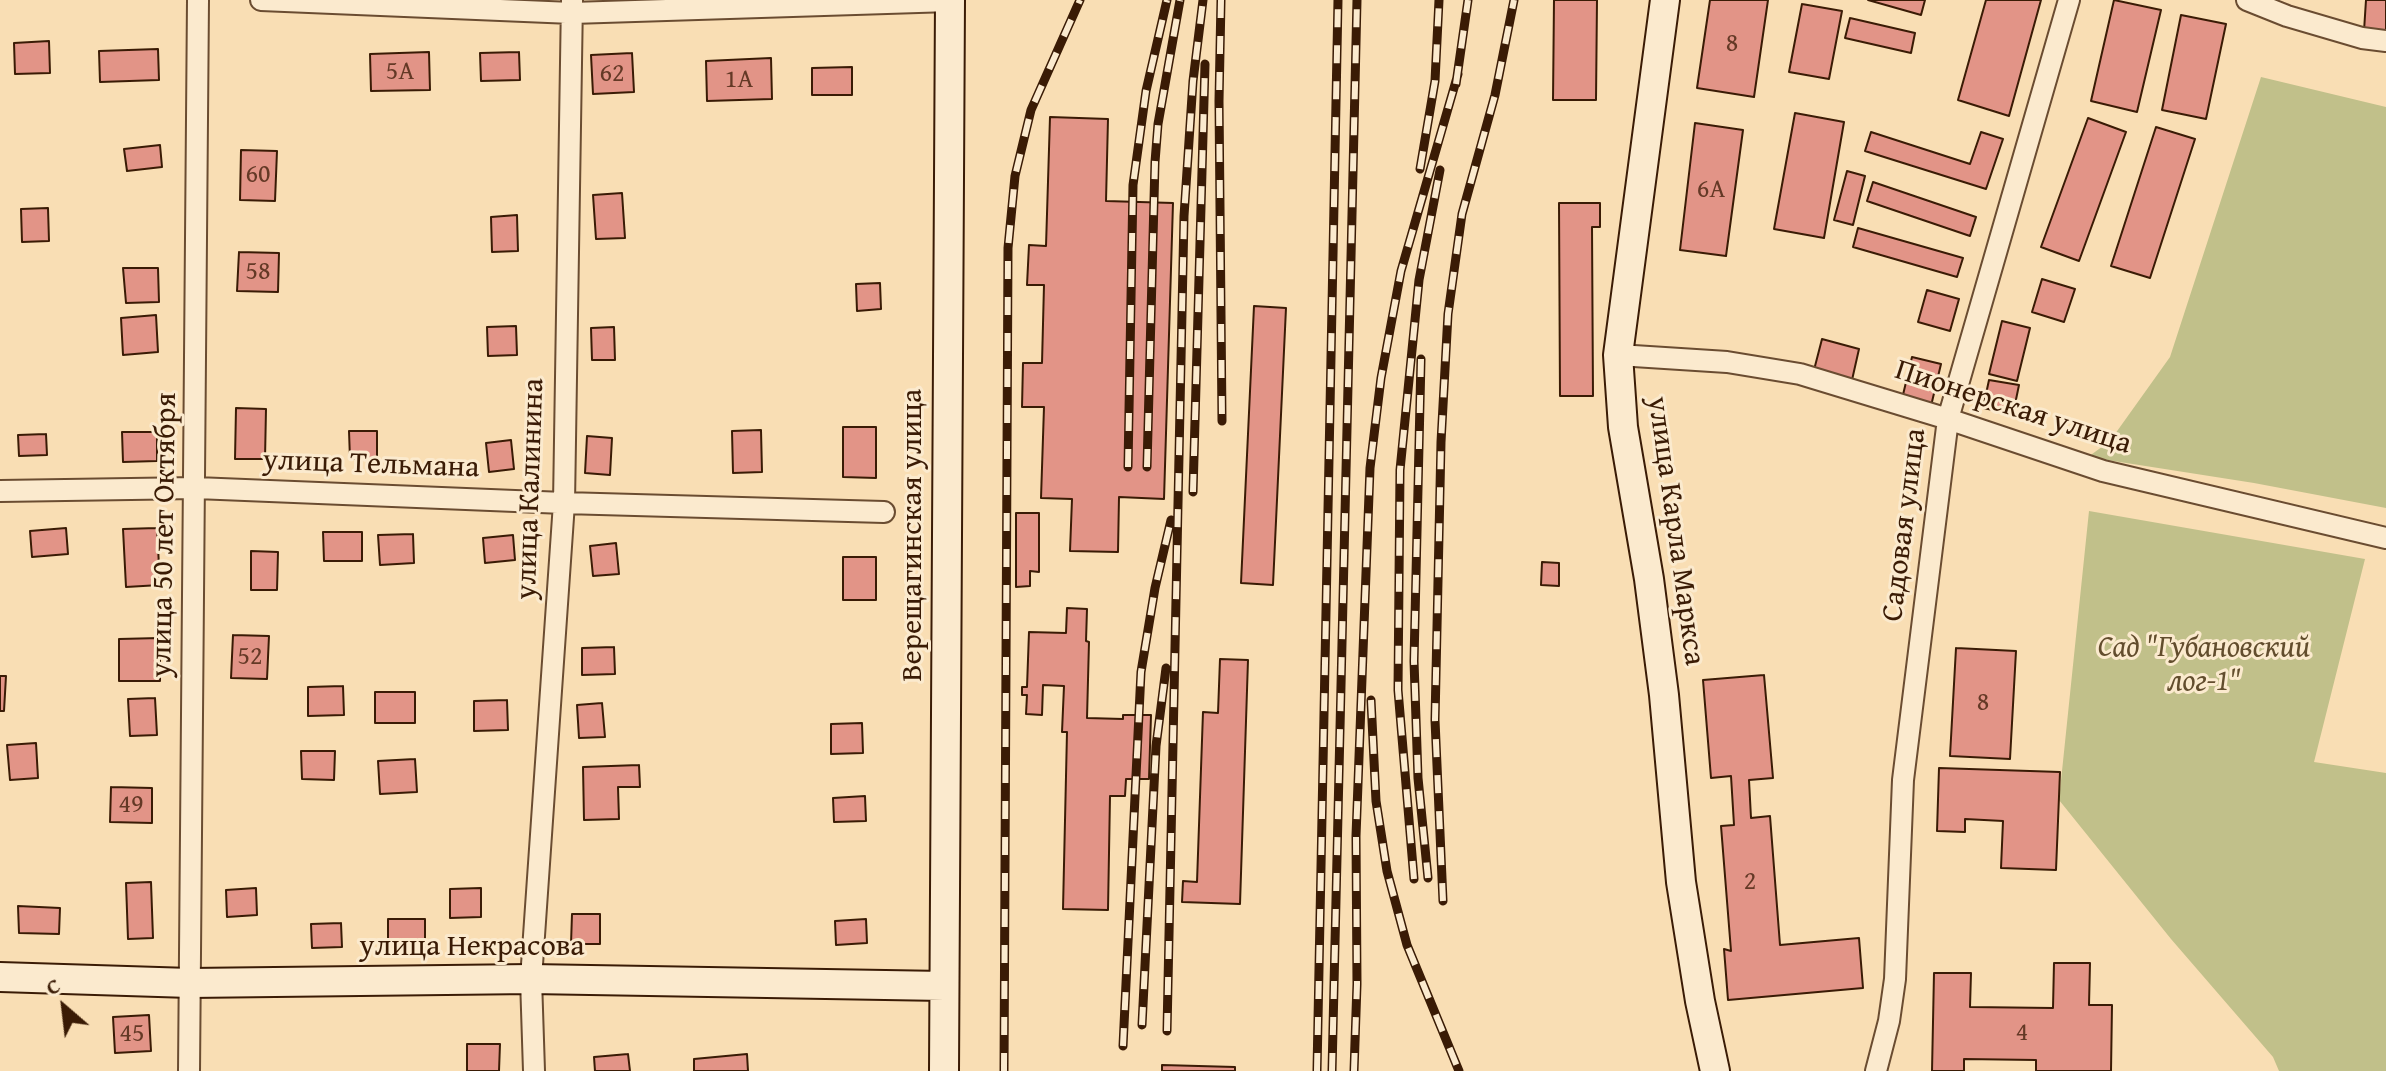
<!DOCTYPE html>
<meta charset="utf-8">
<style>
body{margin:0}
#map{position:relative;width:2386px;height:1071px;overflow:hidden;background:#f9deb4;font-family:"Gentium Book Plus",serif}
canvas{display:block}
.north{position:absolute;left:24px;top:967px;width:80px;height:80px;-webkit-text-stroke:6px #fbeace;paint-order:stroke;rotate:332deg;font-size:22px;font-weight:700;line-height:32px;text-align:center;color:#3a1b05}
.north::after{content:'';display:block;margin:auto;width:28px;height:36px;background:#3a1b05;clip-path:polygon(50% 0,100% 100%,50% 72%,0 100%)}
</style>
<div id="map">
<canvas width="2386" height="1071"></canvas>
<div class="north">С</div>
</div>
<script>
const context = document.querySelector('canvas').getContext('2d');
context.lineJoin = 'round';
function fill(path, color) { context.fillStyle = color; context.fill(path, 'evenodd'); }
const toPath = rows => new Path2D(rows.map(r => 'M' + r).join(''));
function strokePath(path, color, width, dash) { context.strokeStyle = color; context.lineWidth = width; context.lineCap = dash ? 'butt' : 'round'; context.setLineDash(dash || []); context.stroke(path); }
function drawText(font, color, halo, rows, align = 'center') {
  context.font = font + ' "Gentium Book Plus",serif'; context.lineWidth = 6; context.setLineDash([]); context.textBaseline = 'middle'; context.strokeStyle = halo; context.fillStyle = color; for (const [text, x, y, turn = 0] of rows) {
    context.save(); context.translate(x, y); context.rotate((+turn || 0) * Math.PI / 180); context.textAlign = isNaN(turn) ? turn : align; if (halo) context.strokeText(text, 0, 0); context.fillText(text, 0, 0); context.restore();
  }
}
fill(toPath([
 [2261,77,2386,107,2386,508,2254,483,2088,457,2110,441,2170,357],
 [2089,511,2365,559,2314,762,2386,773,2386,1071,2279,1071,2273,1057,2171,939,2059,800]
]), '#c1c08a');
const building = toPath([
 [1554,0,1597,0,1596,100,1553,100,1554,0],
 [1710,0,1768,0,1754,97,1697,88,1710,0],
 [1868,0,1925,0,1921,15,1868,0],
 [1986,0,2041,0,2009,116,1958,100,1986,0],
 [2114,0,2161,10,2137,112,2091,101,2114,0],
 [2366,0,2386,0,2386,32,2364,31,2366,0],
 [1802,4,1842,11,1829,79,1789,72,1802,4],
 [2181,15,2226,24,2206,119,2162,110,2181,15],
 [1850,18,1915,33,1911,53,1845,38,1850,18],
 [49,41,50,73,15,74,14,43,49,41],
 [158,49,159,80,100,82,99,51,158,49],
 [429,52,430,90,371,91,370,54,429,52],
 [519,52,520,80,481,81,480,53,519,52],
 [632,53,634,92,593,94,591,55,632,53],
 [771,58,772,99,707,101,706,61,771,58],
 [852,67,852,95,812,95,812,68,852,67],
 [1795,113,1844,122,1824,238,1774,229,1795,113],
 [1050,117,1108,119,1106,201,1173,203,1164,499,1119,497,1118,552,1070,551,1072,499,1041,498,1044,407,1022,407,1023,363,1042,363,1044,285,1027,285,1029,245,1046,246,1050,117],
 [2088,118,2126,132,2079,261,2041,247,2088,118],
 [1695,123,1743,130,1726,256,1680,250,1695,123],
 [2156,127,2195,139,2150,278,2111,266,2156,127],
 [1871,132,1970,164,1981,132,2003,139,1986,189,1865,151,1871,132],
 [160,145,162,167,127,171,124,149,160,145],
 [241,150,277,151,275,201,240,200,241,150],
 [1847,171,1865,176,1853,225,1834,220,1847,171],
 [1873,182,1976,217,1970,236,1867,201,1873,182],
 [622,193,625,238,596,239,593,195,622,193],
 [1559,203,1600,203,1600,227,1592,227,1593,396,1560,396,1559,203],
 [48,208,49,241,22,242,21,209,48,208],
 [517,215,518,251,492,252,491,217,517,215],
 [1858,228,1963,258,1957,277,1853,247,1858,228],
 [239,252,279,253,278,292,237,291,239,252],
 [123,268,158,268,159,302,126,303,123,268],
 [2042,279,2075,289,2064,322,2032,312,2042,279],
 [880,283,881,309,857,311,856,284,880,283],
 [1927,290,1959,299,1950,331,1918,322,1927,290],
 [1254,306,1286,308,1273,585,1241,583,1254,306],
 [156,315,158,352,123,355,121,318,156,315],
 [2002,321,2030,328,2017,381,1989,374,2002,321],
 [516,326,517,355,488,356,487,327,516,326],
 [614,327,615,360,592,360,591,328,614,327],
 [1822,339,1859,349,1852,380,1814,370,1822,339],
 [1912,357,1941,364,1931,406,1902,399,1912,357],
 [1989,380,2019,385,2013,414,1983,408,1989,380],
 [236,408,266,409,265,459,235,459,236,408],
 [843,427,876,427,876,478,843,477,843,427],
 [761,430,762,472,733,473,732,431,761,430],
 [349,431,377,431,377,459,350,459,349,431],
 [122,432,157,432,157,461,123,462,122,432],
 [46,434,47,455,19,456,18,435,46,434],
 [587,436,612,438,610,475,585,473,587,436],
 [511,440,514,469,489,472,486,443,511,440],
 [1016,513,1039,513,1039,572,1030,571,1030,586,1016,587,1016,513],
 [66,528,68,554,32,557,30,531,66,528],
 [157,528,160,585,126,587,123,529,157,528],
 [323,532,362,532,362,561,324,561,323,532],
 [413,534,414,563,380,565,378,535,413,534],
 [513,535,515,560,485,563,483,538,513,535],
 [616,543,619,574,593,576,590,546,616,543],
 [251,551,278,552,277,590,251,590,251,551],
 [843,557,876,557,876,600,843,600,843,557],
 [1542,562,1559,563,1559,586,1541,585,1542,562],
 [1067,608,1087,609,1086,641,1089,642,1087,718,1123,719,1123,715,1151,715,1149,779,1126,779,1125,796,1110,796,1108,910,1063,909,1067,732,1062,732,1064,686,1043,685,1042,715,1026,714,1027,695,1022,695,1022,687,1027,687,1029,632,1066,633,1067,608],
 [233,635,269,636,267,679,231,678,233,635],
 [160,638,160,681,119,681,119,639,160,638],
 [614,647,615,674,582,675,582,648,614,647],
 [1956,648,2016,651,2010,759,1950,756,1956,648],
 [1220,659,1248,660,1240,904,1182,902,1183,881,1197,882,1203,712,1218,713,1220,659],
 [1764,675,1773,778,1749,780,1751,818,1770,816,1780,945,1859,938,1863,988,1728,1000,1724,949,1731,951,1721,826,1734,825,1731,776,1711,778,1703,680,1764,675],
 [0,676,6,676,4,711,0,711,0,676],
 [343,686,344,715,308,716,308,687,343,686],
 [375,692,415,692,415,723,375,723,375,692],
 [155,698,157,735,130,736,128,699,155,698],
 [507,700,508,730,474,731,474,701,507,700],
 [602,703,605,737,579,738,577,705,602,703],
 [862,723,863,753,831,754,831,724,862,723],
 [36,743,38,778,10,780,7,745,36,743],
 [301,751,335,751,334,780,302,779,301,751],
 [415,759,417,792,380,794,378,761,415,759],
 [639,765,640,787,618,787,619,819,584,820,583,767,639,765],
 [1939,768,2060,772,2056,870,2001,868,2003,821,1965,819,1965,832,1937,831,1939,768],
 [111,787,152,788,152,823,110,822,111,787],
 [865,796,866,821,834,822,833,798,865,796],
 [151,882,153,938,128,939,126,883,151,882],
 [256,888,257,915,227,917,226,890,256,888],
 [481,888,481,917,450,918,450,889,481,888],
 [18,906,60,908,59,934,19,933,18,906],
 [572,914,600,914,600,944,571,944,572,914],
 [388,919,425,919,425,947,388,947,388,919],
 [866,919,867,943,836,945,835,921,866,919],
 [341,923,342,947,312,948,311,924,341,923],
 [2054,963,2090,963,2089,1005,2112,1005,2111,1071,2036,1071,2036,1060,1964,1059,1964,1071,1932,1071,1934,973,1971,973,1970,1007,2053,1008,2054,963],
 [149,1015,151,1051,115,1053,113,1017,149,1015],
 [467,1044,500,1044,499,1071,467,1071,467,1044],
 [628,1054,630,1071,595,1071,594,1057,628,1054],
 [747,1054,748,1071,694,1071,694,1059,747,1054],
 [1162,1065,1235,1067,1235,1071,1162,1071,1162,1065]
]);
fill(building, '#e29487');
strokePath(building, '#3a1b05', 2);
const street = toPath([
 [261,0,572,13,950,1],
 [2247,0,2287,16,2362,38,2386,41],
 [1618,355,1727,362,1800,374,1948,419,2103,471,2386,538],
 [0,491,196,488,564,503,884,512],
 [189,1071,198,0],
 [534,1071,531,979,564,503,572,0],
 [1876,1071,1889,1021,1895,979,1903,780,1948,419,2069,0]
]);
const secondary = toPath([
 [1665,0,1618,355,1623,427,1649,579,1664,695,1681,882,1700,1001,1715,1071],
 [0,977,190,983,531,979,944,986],
 [944,1071,950,0]
]);
strokePath(street, '#6a4c31', 24);
strokePath(secondary, '#3a1b05', 32);
strokePath(street, '#fbeace', 20);
strokePath(secondary, '#fbeace', 28);
const rail = toPath([
 [1221,0,1219,101,1222,421],
 [1456,84,1468,0],
 [1420,169,1435,81,1439,0],
 [1421,359,1414,661,1418,778,1428,878],
 [1128,467,1133,185,1146,91,1167,0],
 [1147,467,1155,162,1158,124,1180,0],
 [1193,492,1205,64],
 [1371,700,1376,801,1387,871,1407,945,1459,1071],
 [1414,879,1398,690,1400,470,1419,280,1440,170],
 [1443,901,1435,720,1441,442,1448,314,1462,214,1495,95,1514,0],
 [1142,1025,1156,746,1166,668],
 [1167,1031,1184,216,1193,81,1203,0],
 [1123,1046,1141,672,1155,588,1171,520],
 [1004,1071,1008,248,1015,176,1031,110,1080,0],
 [1317,1071,1338,0],
 [1332,1071,1357,0],
 [1354,1071,1357,984,1356,836,1370,468,1381,378,1401,271,1458,74]
]);
strokePath(rail, '#3a1b05', 9);
strokePath(rail, '#fbeace', 6, [18]);
drawText('26px', '#643926', null, [
 ["8",1732,44],
 ["5А",400,72],
 ["62",612,74],
 ["1А",739,80],
 ["60",258,175],
 ["6А",1711,190],
 ["58",258,272],
 ["52",250,657],
 ["8",1983,703],
 ["49",131,805],
 ["2",1750,882],
 ["4",2022,1033],
 ["45",132,1034]
]);
drawText('30px', '#3a1b05', '#fbeace', [
 ["Пионерская улица",2013,408,18],
 ["улица Тельмана",371,465,2],
 ["улица Калинина",531,489,-88],
 ["Садовая улица",1905,525,-83],
 ["улица Карла Маркса",1675,531,82],
 ["улица 50 лет Октября",165,535,-89],
 ["Верещагинская улица",913,535,-90],
 ["улица Некрасова",472,947]
]);
drawText('italic 30px', '#624d2d', '#fbeace', [
 ["Сад \"Губановский",2204,648],
 ["лог-1\"",2204,682]
]);
</script>
